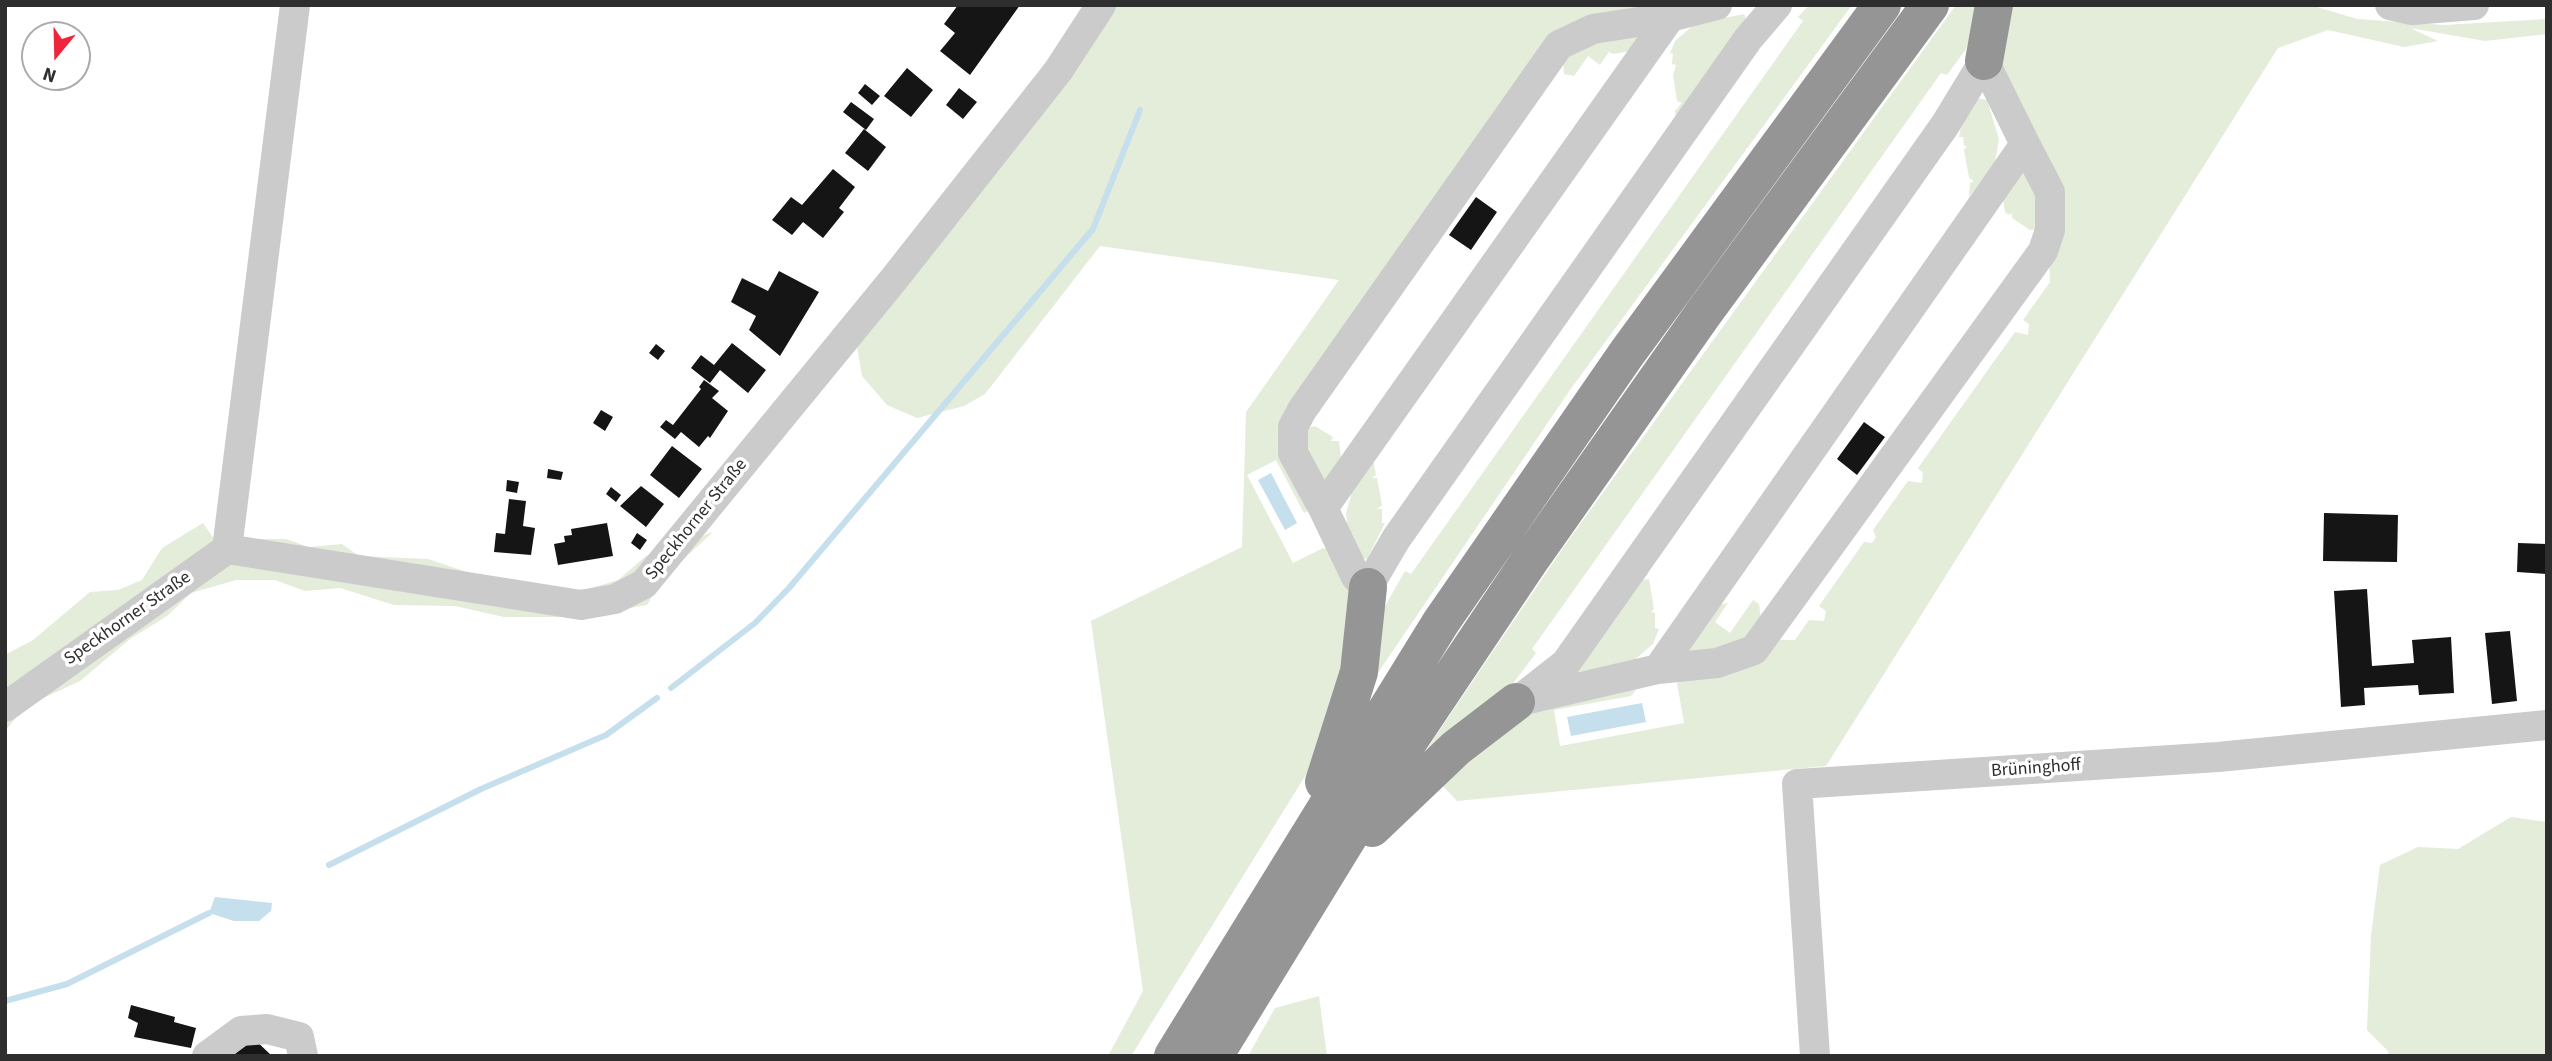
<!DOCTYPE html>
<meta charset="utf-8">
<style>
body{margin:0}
#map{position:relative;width:2552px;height:1061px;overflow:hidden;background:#fff;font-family:"Source Sans 3",sans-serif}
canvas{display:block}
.frame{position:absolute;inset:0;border:7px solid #2e2e2e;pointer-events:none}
.north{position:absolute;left:21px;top:21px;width:70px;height:70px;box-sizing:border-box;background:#fff;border:2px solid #ababab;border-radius:50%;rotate:199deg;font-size:19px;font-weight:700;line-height:28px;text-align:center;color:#2e2e2e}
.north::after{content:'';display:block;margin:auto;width:24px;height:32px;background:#ef253b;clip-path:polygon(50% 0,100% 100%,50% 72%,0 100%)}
</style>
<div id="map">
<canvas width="2552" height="1061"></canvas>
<div class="frame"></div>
<div class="north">N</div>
</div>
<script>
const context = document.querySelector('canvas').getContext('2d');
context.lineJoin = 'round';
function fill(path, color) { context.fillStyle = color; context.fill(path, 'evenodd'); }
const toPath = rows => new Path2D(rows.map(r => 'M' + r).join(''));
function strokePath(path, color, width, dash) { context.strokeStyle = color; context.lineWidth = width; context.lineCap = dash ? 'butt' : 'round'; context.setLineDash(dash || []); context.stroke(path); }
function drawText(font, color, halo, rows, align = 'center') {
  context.font = font + ' "Source Sans 3",sans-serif'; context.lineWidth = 7; context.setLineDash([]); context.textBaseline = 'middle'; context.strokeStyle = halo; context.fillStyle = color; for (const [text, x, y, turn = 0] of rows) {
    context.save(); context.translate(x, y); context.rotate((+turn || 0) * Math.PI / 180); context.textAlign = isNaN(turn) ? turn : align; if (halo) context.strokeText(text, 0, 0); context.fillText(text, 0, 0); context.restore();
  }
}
fill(toPath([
 [1112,5,1656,5,1594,15,1302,391,1308,511,1304,513,1276,460,1247,475,1293,563,1323,548,1329,550,1349,589,1353,615,1327,741,1131,1056,1108,1056,1143,991,1091,621,1242,547,1246,412,1339,280,1100,246,985,394,964,406,917,418,887,405,862,376,856,341],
 [1809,5,1852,5,1570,390,1371,683,1384,608,1405,571,1411,574,1803,21,1798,17],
 [1956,5,1982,5,1966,49,1947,75,1941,73,1532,649,1536,653,1499,702,1420,759,1565,545],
 [2006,5,2310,5,2357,19,2444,25,2547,19,2547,34,2485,41,2410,28,2438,41,2404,47,2328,30,2278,48,1826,766,1457,801,1440,783,1530,713,1638,687,1631,696,1554,710,1560,746,1684,723,1677,683,1775,640,1795,640,1809,620,1824,621,1826,611,1819,606,1864,542,1872,543,1876,537,1873,530,1908,481,1922,483,1923,473,1918,468,2015,332,2028,335,2029,324,2023,320,2050,282,2049,258,2059,228,2002,66],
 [1744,14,1747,21,1676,119,1675,111,1682,103,1677,101,1673,75,1676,65,1672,64,1673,54,1670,53,1675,41,1695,24],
 [1637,29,1639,38,1630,51,1613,54,1609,52,1600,65,1588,56,1574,76,1564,74,1563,58,1580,43],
 [1977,98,1987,100,1999,139,1995,162,1969,197,1970,183,1974,181,1969,178,1964,150,1967,146,1964,146,1963,137,1959,137,1961,127],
 [2022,173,2030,176,2035,186,2040,229,2030,230,2012,218,2012,213,2009,215,2005,212,2003,199],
 [1315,426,1333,437,1331,441,1339,441,1341,458,1324,482,1307,464,1306,428],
 [1373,459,1376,475,1372,478,1377,478,1382,505,1377,509,1382,509,1382,523,1385,523,1367,559,1360,558,1348,531,1346,513,1353,489],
 [203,523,214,539,286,539,309,547,342,544,359,556,428,559,476,575,560,591,588,589,618,580,646,556,713,532,663,578,647,605,580,617,504,617,455,606,394,605,340,588,305,591,275,580,236,580,191,593,167,616,130,639,80,681,26,706,5,731,5,655,33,640,90,592,118,590,142,580,162,548],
 [1647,566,1648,575,1644,576,1645,580,1649,579,1654,609,1651,612,1655,613,1655,628,1659,629,1653,644,1633,661,1579,672,1574,665],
 [1753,600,1759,604,1762,626,1749,639,1700,652,1682,650,1714,606,1728,603,1715,622,1730,633],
 [2511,817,2547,822,2547,1056,2389,1056,2388,1051,2367,1030,2371,936,2380,865,2418,847,2458,849],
 [1319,996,1327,1056,1248,1056,1275,1008]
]), '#e4ecda');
fill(toPath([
 [1271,473,1297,523,1285,530,1258,480],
 [1642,703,1646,722,1571,736,1567,717],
 [215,897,272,903,271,911,259,921,234,921,209,913]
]), '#c5dfed');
strokePath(toPath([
 [671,688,755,623,789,588,1093,229,1140,110],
 [329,865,481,789,606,735,657,698],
 [5,1001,67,984,209,913]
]), '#c5dfed', 6);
fill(toPath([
 [958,5,1020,5,970,75,940,51,955,33,944,24],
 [907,68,933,90,911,117,884,96],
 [865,84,880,96,872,105,858,93],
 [959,88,977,102,963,119,946,105],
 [851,102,874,119,866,130,843,112],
 [864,129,886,147,868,171,845,153],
 [833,169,855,187,839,208,844,212,823,238,803,222,792,235,772,220,791,197,802,205],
 [1476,197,1497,212,1471,250,1449,235],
 [779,271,819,292,780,356,749,330,756,316,731,302,742,278,768,291],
 [732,343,766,370,748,393,720,370,710,383,691,368,701,355,714,365],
 [656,344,665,351,658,360,649,353],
 [704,380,719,391,712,398,728,411,710,438,708,436,699,447,681,432,675,439,660,427,666,420,673,425,701,389,699,387],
 [601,410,613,417,605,431,593,423],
 [1864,422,1885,437,1857,475,1837,459],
 [672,446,702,469,679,498,650,475],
 [548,469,563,472,561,480,547,478],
 [507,480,519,482,517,493,506,491],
 [641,486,664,504,646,527,620,506],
 [611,487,621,495,616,502,606,494],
 [509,499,526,501,523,526,535,528,531,555,494,552,496,533,505,534],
 [2324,513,2398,515,2397,562,2323,561],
 [607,523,613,556,558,565,554,544,565,542,564,536,572,535,571,529],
 [637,533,647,540,640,550,631,543],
 [2518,543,2547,544,2547,574,2517,572],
 [2367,589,2372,666,2414,663,2412,640,2451,637,2454,693,2419,695,2418,685,2364,688,2365,705,2341,707,2334,591],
 [2510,631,2517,701,2492,704,2485,633],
 [131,1005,175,1017,174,1022,196,1028,191,1048,134,1037,138,1023,128,1018],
 [251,1036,272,1056,233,1056]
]), '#151515');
strokePath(toPath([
 [2390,5,2412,10,2474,5],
 [1670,17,1323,508,1356,577,1368,587,1396,539,1748,39,1777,5],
 [1323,508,1293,453,1293,427,1302,410,1559,45,1593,29,1670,17,1717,5],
 [227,549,295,5],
 [1658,669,1717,663,1754,650,2043,251,2050,230,2050,192,2025,144],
 [1524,696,1566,663,1945,125,1984,61],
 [1516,702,1658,669,2025,144,1984,61],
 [5,707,227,549,581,605,615,599,644,584,894,279,1058,71,1101,5],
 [207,1056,241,1031,267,1029,299,1037,303,1056],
 [1815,1056,1797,784,2218,757,2547,725]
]), '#cbcbcb', 30);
strokePath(toPath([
 [1984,61,1994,5],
 [1324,782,1359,672,1368,587],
 [1372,828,1456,748,1516,702],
 [1173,1056,1441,622,1627,353,1882,5],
 [1214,1056,1390,769,1530,560,1703,314,1930,5]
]), '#959595', 38);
drawText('18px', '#2e2e2e', '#fff', [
 ["Speckhorner Straße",697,520,-51],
 ["Speckhorner Straße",128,619,-35],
 ["Brüninghoff",2036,769,-4]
]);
</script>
